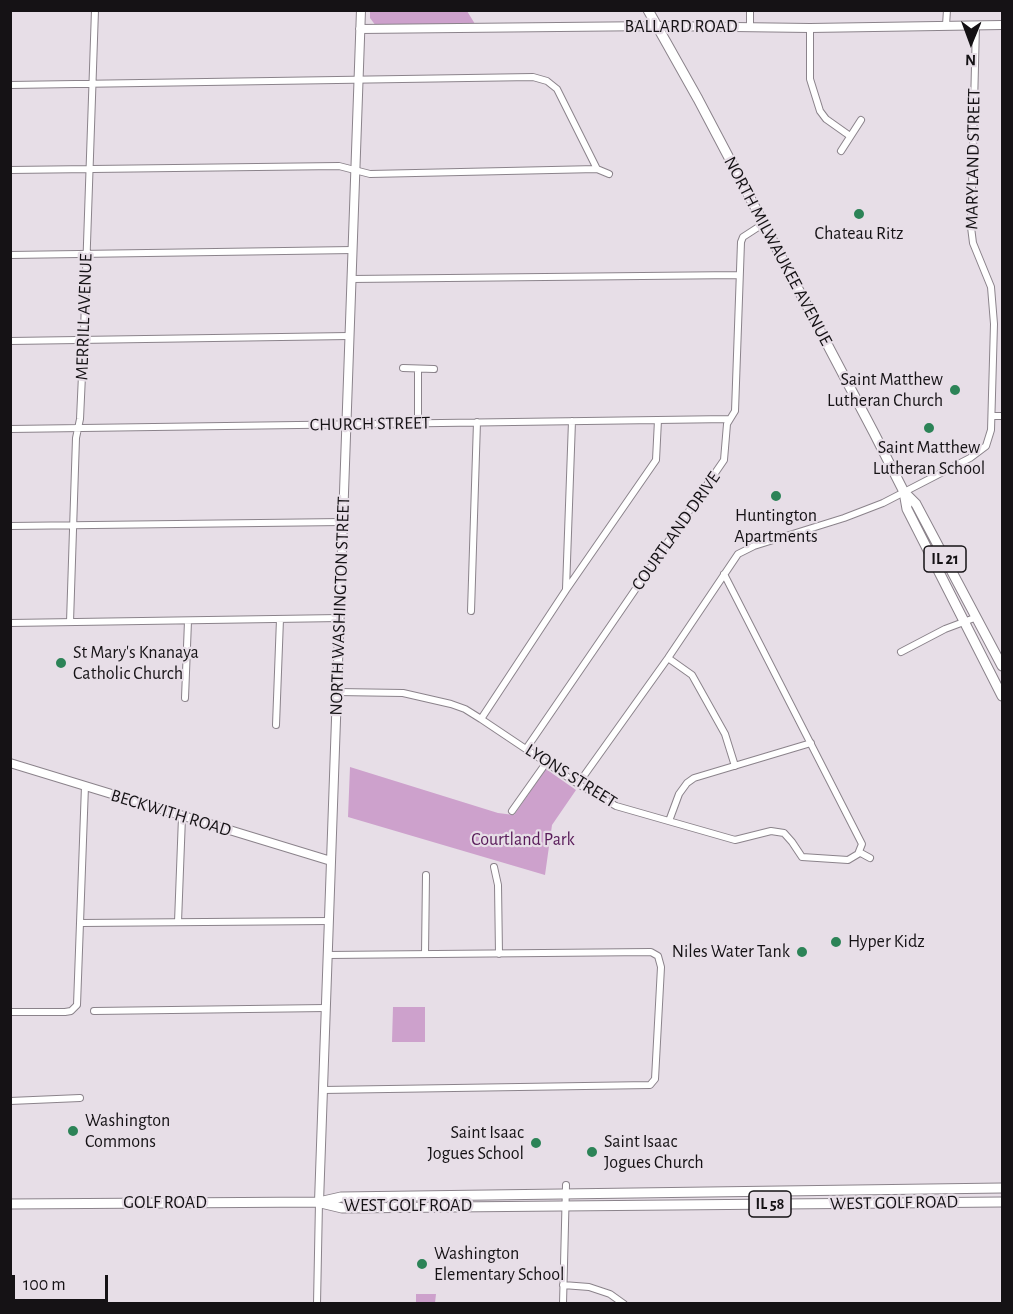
<!DOCTYPE html>
<style>
body{margin:0}
#map{position:relative;width:1013px;height:1314px;overflow:hidden;background:#e7dee7;font-family:"Alegreya Sans",sans-serif}
canvas{display:block}
.frame{position:absolute;inset:0;border:12px solid #151215;pointer-events:none}
.north{position:absolute;left:941px;top:12px;width:60px;height:60px;-webkit-text-stroke:4px #e7dee7;paint-order:stroke;rotate:181deg;font-size:16px;font-weight:700;line-height:24px;text-align:center;color:#151215}
.north::after{content:'';display:block;margin:auto;width:21px;height:27px;background:#151215;clip-path:polygon(50% 0,100% 100%,50% 72%,0 100%)}
.scale{position:absolute;left:12px;top:1275px;width:96px;height:27px;box-sizing:border-box;border:3px solid #151215;border-top:0;padding-left:8px;font-size:18px;line-height:21px;white-space:nowrap;color:#151215;-webkit-text-stroke:4px #e7dee7;paint-order:stroke}
</style>
<div id="map">
<canvas width="1013" height="1314"></canvas>
<div class="frame"></div>
<div class="north">N</div>
<div class="scale">100 m</div>
</div>
<script>
const context = document.querySelector('canvas').getContext('2d');
context.lineJoin = 'round';
function fill(path, color) { context.fillStyle = color; context.fill(path, 'evenodd'); }
const toPath = rows => new Path2D(rows.map(r => 'M' + r).join(''));
function strokePath(path, color, width, dash) { context.strokeStyle = color; context.lineWidth = width; context.lineCap = dash ? 'butt' : 'round'; context.setLineDash(dash || []); context.stroke(path); }
function drawText(font, color, halo, rows, align = 'center') {
  context.font = font + ' "Alegreya Sans",sans-serif'; context.lineWidth = 4.5; context.setLineDash([]); context.textBaseline = 'middle'; context.strokeStyle = halo; context.fillStyle = color; for (const [text, x, y, turn = 0] of rows) {
    context.save(); context.translate(x, y); context.rotate((+turn || 0) * Math.PI / 180); context.textAlign = isNaN(turn) ? turn : align; if (halo) context.strokeText(text, 0, 0); context.fillText(text, 0, 0); context.restore();
  }
}
fill(toPath([
 [370,11,467,11,475,24,376,26,370,18],
 [350,767,498,813,514,815,546,769,576,790,552,825,545,875,348,817],
 [393,1007,425,1007,425,1042,392,1042],
 [416,1294,436,1294,435,1303,416,1303]
]), '#cda1cc');
const street = toPath([
 [946,25,947,10],
 [750,28,750,10],
 [810,28,810,79,820,111,826,119,850,136],
 [10,85,533,77,547,81,557,89,597,169],
 [841,151,861,120],
 [10,170,339,166,370,174,597,169,609,174],
 [10,255,353,250],
 [351,279,739,275],
 [10,341,349,336],
 [403,368,434,369],
 [418,369,418,423],
 [992,416,1002,416],
 [10,429,729,419],
 [10,526,343,522],
 [566,589,572,421],
 [471,611,477,422],
 [70,622,76,438,80,419,84,331,95,10],
 [10,623,340,618],
 [901,652,945,629,977,617],
 [668,658,692,675,725,734,735,766],
 [337,692,403,693,451,704,465,709,481,719,578,784,616,806,735,840,771,831,784,833,792,842,802,857,848,860,858,854,862,844,724,574],
 [185,698,188,621],
 [481,719,566,590,656,460,658,420],
 [276,725,280,619],
 [526,749,724,460,727,424,735,411,741,242,743,237,763,224],
 [578,784,668,658,738,554,754,546,844,518,883,503,970,458,986,446,991,430,994,324,991,287,973,243,971,227,976,25],
 [512,811,546,763],
 [669,821,679,794,687,783,694,778,811,743],
 [859,852,870,858],
 [494,867,498,885,499,954],
 [178,922,182,817],
 [81,923,329,921],
 [425,954,426,875],
 [94,1011,326,1008],
 [10,1012,65,1012,71,1011,77,1005,85,786],
 [323,1090,650,1085,655,1079,661,967,658,956,651,952,328,955],
 [10,1101,80,1098],
 [563,1285,589,1287,610,1294,624,1304],
 [317,1304,319,1202],
 [563,1304,566,1185]
]);
const secondary = toPath([
 [360,29,658,26,810,28,1002,25],
 [10,763,331,861],
 [319,1202,361,10]
]);
const primary = toPath([
 [648,10,698,99,874,433,904,492,907,509,1002,696],
 [904,492,916,504,1002,666],
 [321,1203,342,1208,1002,1202],
 [10,1204,319,1202,341,1197,1002,1188]
]);
strokePath(street, '#8b838b', 8);
strokePath(secondary, '#8b838b', 10);
strokePath(primary, '#8b838b', 11);
strokePath(street, '#fff', 6);
strokePath(secondary, '#fff', 8);
strokePath(primary, '#fff', 9);
for (const [x, y, r, color] of [
 [859,214,6,"#2c8357"],
 [955,390,6,"#2c8357"],
 [929,428,6,"#2c8357"],
 [776,496,6,"#2c8357"],
 [61,663,6,"#2c8357"],
 [836,942,6,"#2c8357"],
 [802,952,6,"#2c8357"],
 [73,1131,6,"#2c8357"],
 [536,1143,6,"#2c8357"],
 [592,1152,6,"#2c8357"],
 [422,1264,6,"#2c8357"]
]) { const dot = new Path2D(); dot.arc(x, y, r, 0, 2 * Math.PI); context.fillStyle = color; context.fill(dot); strokePath(dot, '#e7dee7', 2); }
for (const [x, y, w] of [
 [945,559,42],
 [770,1204,42]
]) { const box = new Path2D(); box.roundRect(x - w / 2, y - 13, w, 26, 4.5); context.fillStyle = '#e7dee7'; context.fill(box); strokePath(box, '#151215', 1.5); }
drawText('bold 16px', '#151215', null, [
 ["IL 21",945,559],
 ["IL 58",770,1204]
]);
drawText('18px', '#151215', '#e7dee7', [
 ["BALLARD ROAD",681,27],
 ["MARYLAND STREET",973,159,-89],
 ["NORTH MILWAUKEE AVENUE",778,251,62],
 ["MERRILL AVENUE",84,317,-88],
 ["CHURCH STREET",370,424,-1],
 ["COURTLAND DRIVE",676,531,-55],
 ["NORTH WASHINGTON STREET",340,606,-88],
 ["LYONS STREET",571,776,32],
 ["BECKWITH ROAD",171,813,17],
 ["GOLF ROAD",165,1203],
 ["WEST GOLF ROAD",894,1203,-1],
 ["WEST GOLF ROAD",408,1206]
]);
drawText('18px', '#151215', '#e7dee7', [
 ["Chateau Ritz",859,234,"center"],
 ["Saint Matthew",943,380,"right"],
 ["Lutheran Church",943,401,"right"],
 ["Saint Matthew",929,448,"center"],
 ["Lutheran School",929,469,"center"],
 ["Huntington",776,516,"center"],
 ["Apartments",776,537,"center"],
 ["St Mary's Knanaya",73,653],
 ["Catholic Church",73,674],
 ["Hyper Kidz",848,942],
 ["Niles Water Tank",790,952,"right"],
 ["Washington",85,1121],
 ["Commons",85,1142],
 ["Saint Isaac",524,1133,"right"],
 ["Jogues School",524,1154,"right"],
 ["Saint Isaac",604,1142],
 ["Jogues Church",604,1163],
 ["Washington",434,1254],
 ["Elementary School",434,1275]
], 'left');
drawText('18px', '#581b59', '#e7dee7', [
 ["Courtland Park",523,840]
]);
</script>
